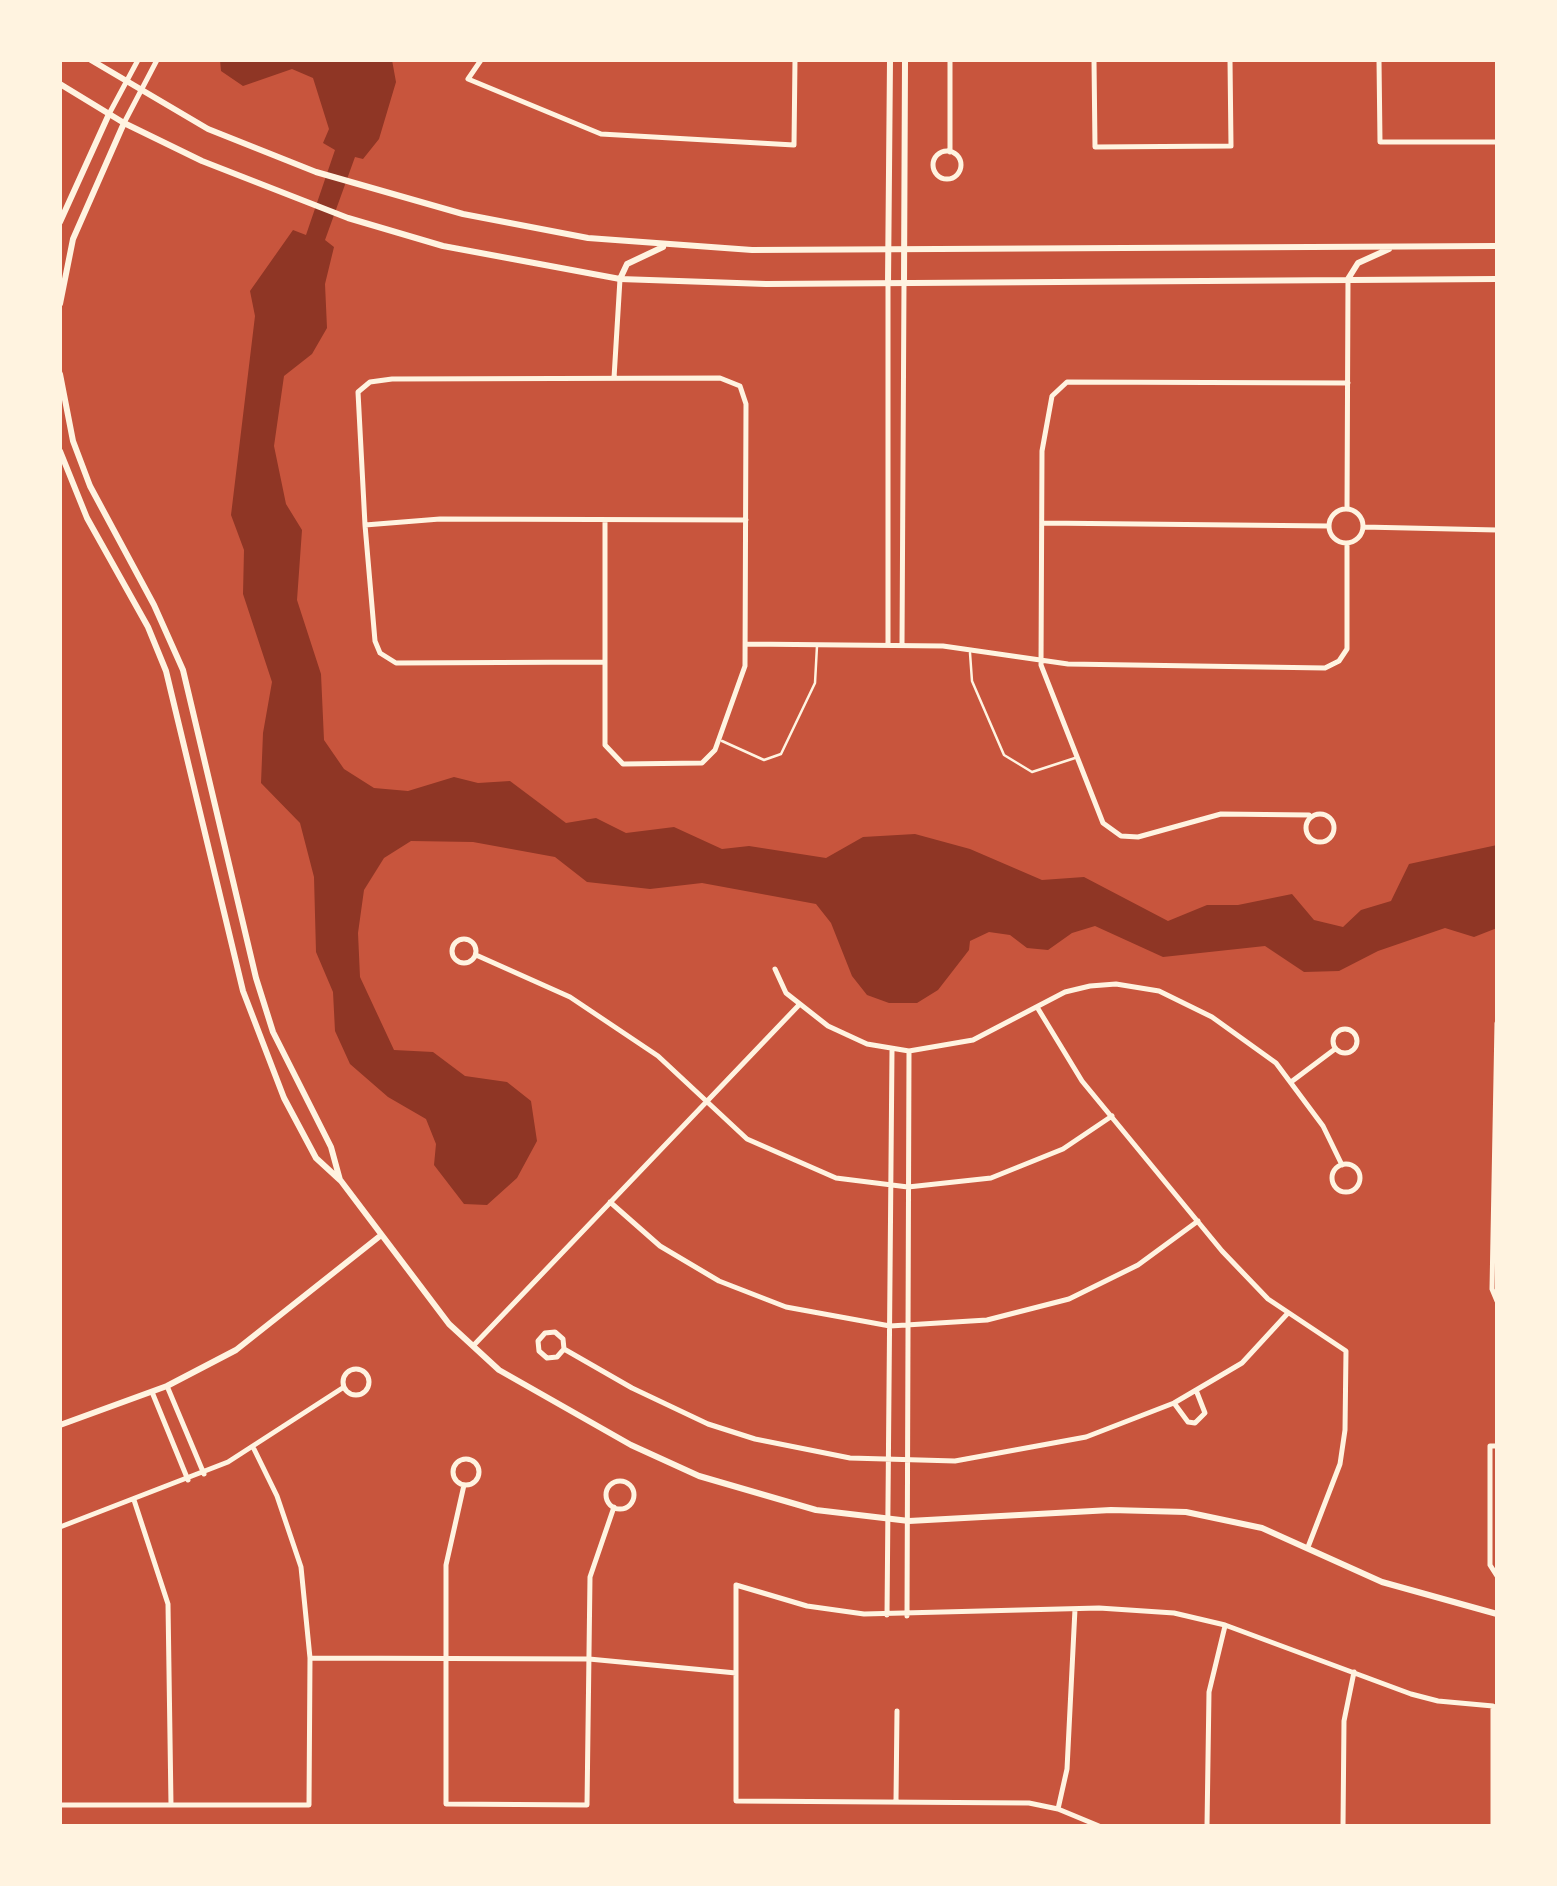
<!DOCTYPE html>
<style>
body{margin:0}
#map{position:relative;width:1557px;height:1886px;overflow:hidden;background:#c8553d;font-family:Signika,sans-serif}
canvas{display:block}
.frame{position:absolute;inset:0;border:62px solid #fff3e0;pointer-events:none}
</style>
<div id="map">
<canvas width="1557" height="1886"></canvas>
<div class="frame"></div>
</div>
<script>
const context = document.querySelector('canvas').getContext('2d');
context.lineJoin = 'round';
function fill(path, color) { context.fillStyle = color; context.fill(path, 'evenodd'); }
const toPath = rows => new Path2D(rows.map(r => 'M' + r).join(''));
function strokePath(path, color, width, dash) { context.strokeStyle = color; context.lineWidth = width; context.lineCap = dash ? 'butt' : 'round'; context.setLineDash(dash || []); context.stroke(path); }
fill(toPath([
 [220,60,392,60,396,82,379,139,363,159,355,157,325,240,334,247,325,284,327,328,312,354,284,376,274,446,286,504,302,530,297,600,321,674,324,740,344,769,374,788,408,791,454,777,478,783,510,781,566,823,596,818,626,833,674,827,722,849,749,846,826,858,863,837,915,834,970,849,1042,880,1084,877,1168,921,1207,905,1238,905,1292,894,1314,920,1343,927,1361,910,1391,901,1409,864,1497,845,1497,928,1474,937,1445,928,1378,951,1339,971,1304,972,1265,946,1163,957,1095,926,1072,933,1048,950,1027,948,1010,935,989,932,970,941,969,950,938,990,917,1003,889,1003,867,995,852,976,831,923,816,904,702,883,650,889,587,882,555,857,473,842,411,841,384,858,364,890,358,933,360,977,394,1050,433,1052,465,1076,507,1082,531,1101,537,1141,517,1178,487,1205,464,1204,434,1165,436,1144,426,1119,388,1097,350,1064,335,1031,333,992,316,952,314,877,300,823,261,783,263,733,272,682,243,594,244,550,231,515,255,316,250,291,293,230,306,235,335,150,323,143,329,129,313,78,292,69,243,86,221,71]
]), '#8f3625');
strokePath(toPath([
 [970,653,972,681,1004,755,1032,772,1075,758],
 [722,741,764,760,781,754,815,683,817,646]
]), '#fff3e0', 2.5);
strokePath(toPath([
 [481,60,468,79,601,134,794,145,795,60],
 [950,60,950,152],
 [1094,60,1095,147,1231,146,1230,60],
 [1379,60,1380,142,1497,142],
 [109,114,138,60],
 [124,123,157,60],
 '933 165a14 14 0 1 1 28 0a14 14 0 1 1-28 0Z',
 [888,283,888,645],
 [614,378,620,279],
 '1329 526a17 17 0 1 1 34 0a17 17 0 1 1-34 0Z',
 [1347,509,1348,279],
 [1042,523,1329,526],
 [365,525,440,519,746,520],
 [1363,527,1497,530],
 [746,644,943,646,1068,664,1325,668,1339,661,1347,649,1347,543],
 [902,645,904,283],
 [604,662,396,663,380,653,375,641,365,525,358,392,370,382,392,379,720,378,740,386,746,404,745,666,715,750,702,763,623,764,605,745,605,520],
 '1306 828a14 14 0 1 1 28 0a14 14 0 1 1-28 0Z',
 [1309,815,1221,814,1138,837,1121,836,1103,823,1041,665,1042,451,1052,396,1067,382,1348,383],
 '452 951a12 12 0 1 1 24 0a12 12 0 1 1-24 0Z',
 [476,955,570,997,658,1056,747,1139,836,1178,908,1187,991,1178,1063,1149,1112,1116],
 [775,969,786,993,828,1026,867,1044,909,1051,973,1040,1065,992,1090,986,1116,984,1159,991,1212,1017,1276,1063,1323,1126,1342,1165],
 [1037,1007,1082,1081,1222,1251,1268,1299,1346,1351,1345,1430,1340,1464,1308,1547],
 [1497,1023,1492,1289,1497,1301],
 '1333 1041a12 12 0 1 1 24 0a12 12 0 1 1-24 0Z',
 [1291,1082,1335,1049],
 '1332 1178a14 14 0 1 1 28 0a14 14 0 1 1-28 0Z',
 [610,1202,660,1246,719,1281,786,1307,890,1326,987,1320,1069,1299,1138,1265,1198,1221],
 [473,1346,798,1006],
 [564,1349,557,1357,547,1358,539,1351,538,1341,545,1333,555,1332,563,1339,564,1349,632,1388,708,1424,755,1439,850,1458,955,1461,1086,1437,1174,1403,1242,1363,1288,1313],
 '343 1382a13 13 0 1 1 26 0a13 13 0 1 1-26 0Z',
 [167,1386,204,1474],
 [152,1392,188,1480],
 [1174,1403,1188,1422,1195,1423,1205,1413,1196,1390],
 [1497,1446,1490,1446,1490,1565,1497,1576],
 '453 1472a13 13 0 1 1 26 0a13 13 0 1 1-26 0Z',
 '606 1495a14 14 0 1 1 28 0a14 14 0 1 1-28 0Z',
 [464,1485,446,1565,446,1804,587,1805,590,1577,614,1507],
 [134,1500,168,1604,171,1805],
 [60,1527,228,1462,344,1387],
 [887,1615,892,1050],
 [907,1616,909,1051],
 [310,1658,589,1659,736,1673],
 [896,1801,897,1711],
 [60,1805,309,1805,310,1658,301,1567,277,1496,254,1449],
 [1058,1809,1067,1769,1075,1609],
 [1099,1826,1058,1809,1029,1803,736,1801,736,1585,807,1606,864,1614,1099,1608,1174,1613,1225,1625,1411,1694,1438,1701,1493,1706,1493,1826],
 [1207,1826,1209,1692,1225,1626],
 [1343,1826,1344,1721,1354,1672]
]), '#fff3e0', 5);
strokePath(toPath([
 [60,222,109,114],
 [888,283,890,60],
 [904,283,905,60],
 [60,304,73,239,124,123],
 [60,374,73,441,90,486,154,605,183,670,256,978,273,1032,331,1147,340,1180],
 [60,451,87,518,148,627,166,671,243,991,284,1098,316,1158,341,1181,449,1324,499,1370,631,1445,699,1476,816,1510,909,1521,1111,1510,1186,1512,1262,1528,1382,1582,1497,1614],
 [60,1425,167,1386,236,1350,380,1236]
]), '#fff3e0', 6);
strokePath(toPath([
 [91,60,208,129,316,172,463,214,588,238,752,250,1497,246],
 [60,84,124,123,202,161,348,218,443,246,620,279,766,284,1497,279],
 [620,279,627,264,663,247],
 [1348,279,1358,263,1389,249]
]), '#fff3e0', 6);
</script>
